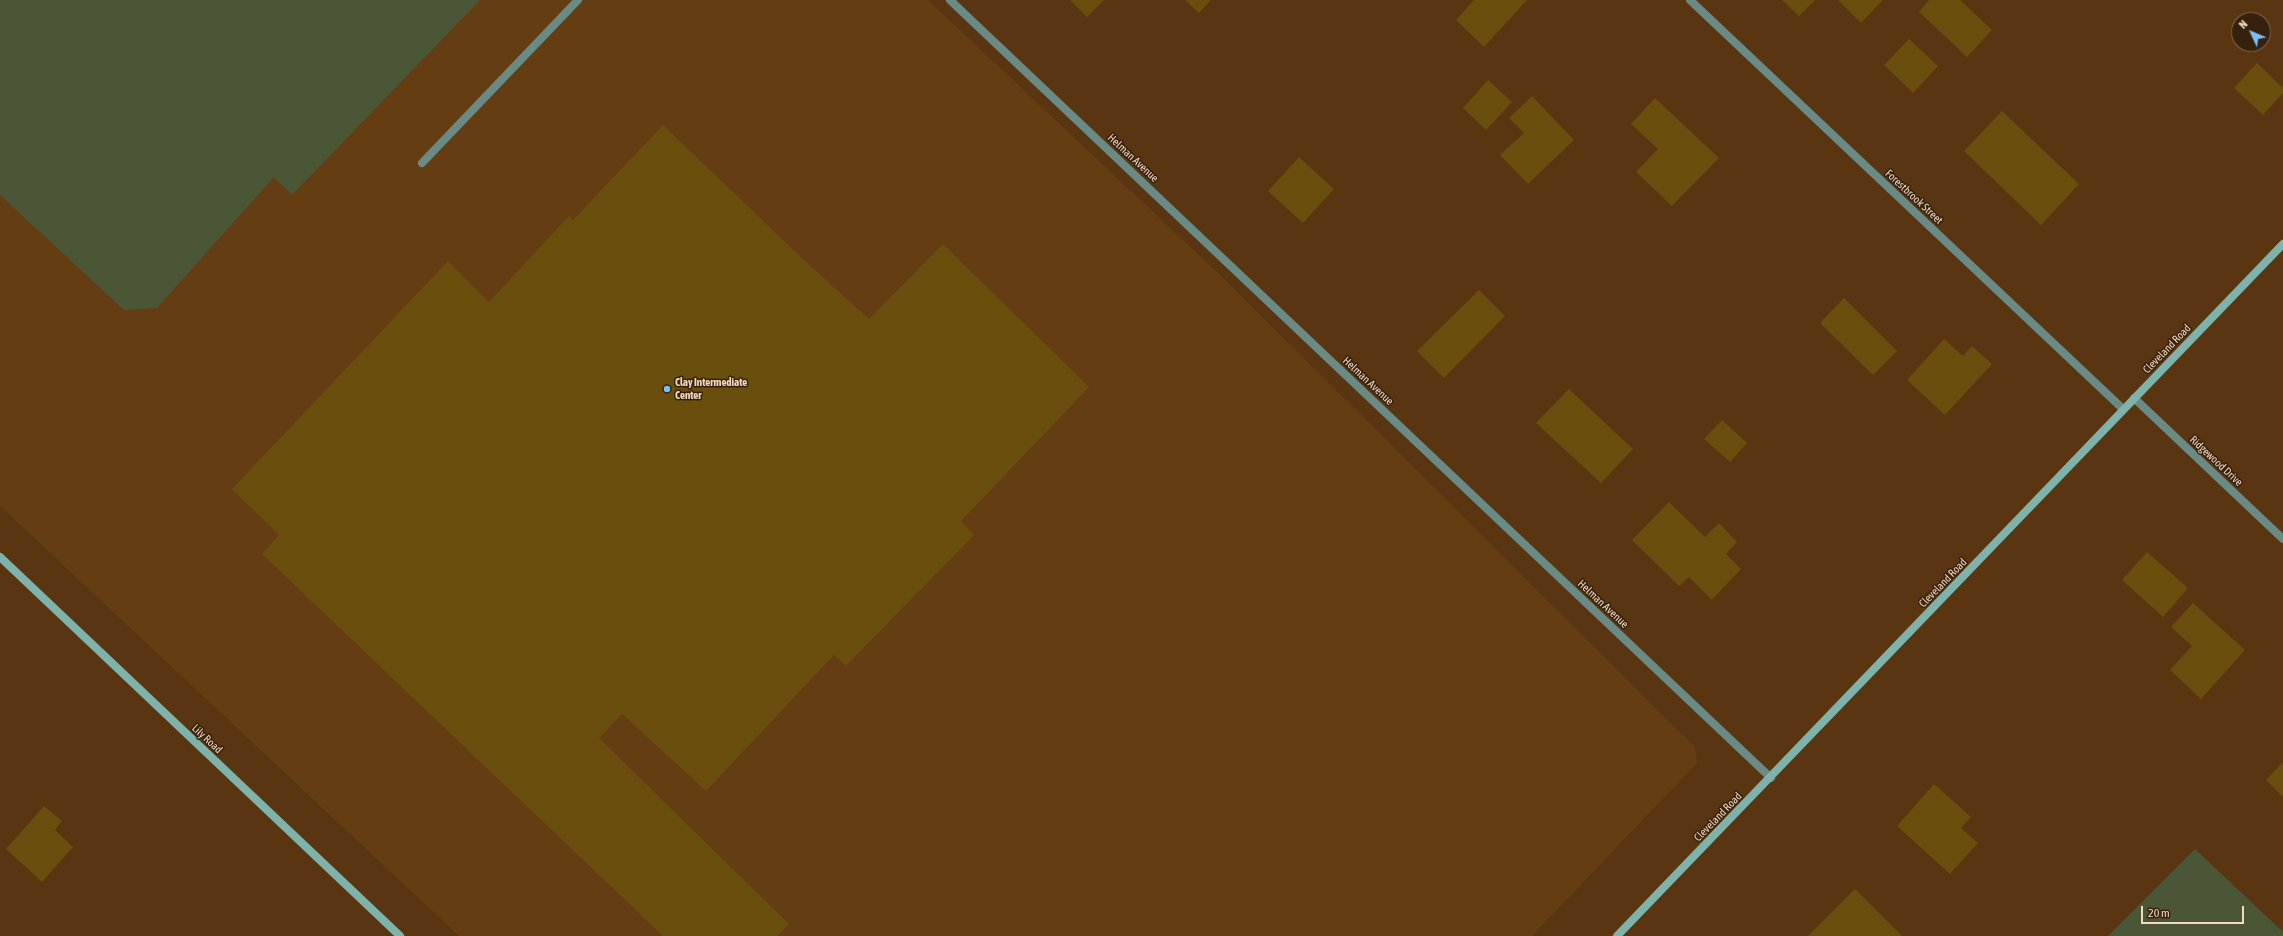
<!DOCTYPE html>
<style>
body{margin:0}
#map{position:relative;width:2283px;height:936px;overflow:hidden;background:#593611;font-family:"Asap Condensed",sans-serif}
canvas{display:block}
.north{position:absolute;left:2231px;top:12px;width:40px;height:40px;box-sizing:border-box;background:#35210d;border:1px solid #816b55;border-radius:50%;rotate:314deg;font-size:11px;font-weight:700;line-height:16px;text-align:center;color:#f4d9c1}
.north::after{content:'';display:block;margin:auto;width:14px;height:18px;background:#79bff8;clip-path:polygon(50% 0,100% 100%,50% 72%,0 100%)}
.scale{position:absolute;left:2141px;top:906px;width:103px;height:18px;box-sizing:border-box;border:2px solid #f4d9c1;border-top:0;padding-left:5px;font-size:12px;line-height:14px;white-space:nowrap;color:#f4d9c1;-webkit-text-stroke:3px #35210d;paint-order:stroke}
</style>
<div id="map">
<canvas width="2283" height="936"></canvas>
<div class="north">N</div>
<div class="scale">20 m</div>
</div>
<script>
const context = document.querySelector('canvas').getContext('2d');
context.lineJoin = 'round';
function fill(path, color) { context.fillStyle = color; context.fill(path, 'evenodd'); }
const toPath = rows => new Path2D(rows.map(r => 'M' + r).join(''));
function strokePath(path, color, width, dash) { context.strokeStyle = color; context.lineWidth = width; context.lineCap = dash ? 'butt' : 'round'; context.setLineDash(dash || []); context.stroke(path); }
function drawText(font, color, halo, rows, align = 'center') {
  context.font = font + ' "Asap Condensed",sans-serif'; context.lineWidth = 3; context.setLineDash([]); context.textBaseline = 'middle'; context.strokeStyle = halo; context.fillStyle = color; for (const [text, x, y, turn = 0] of rows) {
    context.save(); context.translate(x, y); context.rotate((+turn || 0) * Math.PI / 180); context.textAlign = isNaN(turn) ? turn : align; if (halo) context.strokeText(text, 0, 0); context.fillText(text, 0, 0); context.restore();
  }
}
fill(toPath([
 [0,0,928,0,1217,272,1695,747,1697,763,1532,936,459,936,0,506]
]), '#643d12');
fill(toPath([
 [0,0,480,0,292,195,274,177,157,308,124,310,0,195],
 [2195,849,2283,932,2283,936,2108,936]
]), '#4b5636');
fill(toPath([
 [1070,0,1104,0,1087,17],
 [1185,0,1211,0,1199,13],
 [1474,0,1527,0,1484,47,1456,20],
 [1782,0,1815,0,1799,16],
 [1838,0,1883,0,1861,23],
 [1929,0,1960,0,1992,30,1967,57,1919,12],
 [1909,39,1938,66,1913,93,1884,65],
 [2257,63,2283,88,2283,93,2263,115,2234,88],
 [1488,80,1512,102,1486,130,1463,108],
 [1532,96,1574,140,1528,184,1500,155,1524,133,1509,118],
 [1655,98,1719,158,1672,206,1636,172,1658,149,1631,124],
 [2002,111,2079,184,2041,225,1964,151],
 [663,125,804,260,869,319,943,244,1089,387,961,521,974,535,846,666,834,655,706,791,622,714,599,738,789,924,777,936,663,936,262,554,279,535,232,489,448,261,489,302,569,216,573,220],
 [1299,157,1334,189,1303,223,1268,191],
 [1479,290,1505,316,1444,378,1417,351],
 [1844,298,1897,351,1873,375,1820,323],
 [1944,339,1963,356,1972,346,1992,364,1945,415,1907,380],
 [1569,389,1633,449,1601,483,1536,423],
 [1722,420,1747,443,1730,462,1704,439],
 [1669,502,1705,537,1719,523,1737,542,1726,554,1741,569,1712,600,1689,577,1679,586,1632,540],
 [2147,552,2188,588,2163,617,2122,580],
 [2193,603,2245,650,2201,699,2170,670,2192,646,2171,627],
 [2283,762,2283,797,2266,780],
 [1934,784,1971,817,1961,828,1978,843,1950,874,1897,826],
 [44,806,62,821,55,830,73,847,42,882,6,849],
 [1855,889,1902,936,1808,936]
]), '#694e0d');
strokePath(toPath([
 [422,163,578,0]
]), '#698a85', 8);
strokePath(toPath([
 [950,0,1771,778],
 [1690,0,2123,409],
 [2134,398,2283,539]
]), '#698a85', 8);
strokePath(toPath([
 [0,557,400,936],
 [1617,936,2283,244]
]), '#7eb3ab', 8);
for (const [x, y, r, color] of [
 [667,389,4,"#79bff8"]
]) { const dot = new Path2D(); dot.arc(x, y, r, 0, 2 * Math.PI); context.fillStyle = color; context.fill(dot); strokePath(dot, '#35210d', 1.5); }
drawText('11px', '#f4d9c1', '#35210d', [
 ["Helman Avenue",1133,158,43],
 ["Forestbrook Street",1914,197,43],
 ["Cleveland Road",2167,349,-46],
 ["Helman Avenue",1368,381,43],
 ["Ridgewood Drive",2216,461,43],
 ["Cleveland Road",1943,583,-46],
 ["Helman Avenue",1603,604,43],
 ["Lily Road",207,739,43],
 ["Cleveland Road",1718,817,-46]
]);
drawText('bold 11px', '#f4d9c1', '#35210d', [
 ["Clay Intermediate",675,383],
 ["Center",675,396]
], 'left');
</script>
